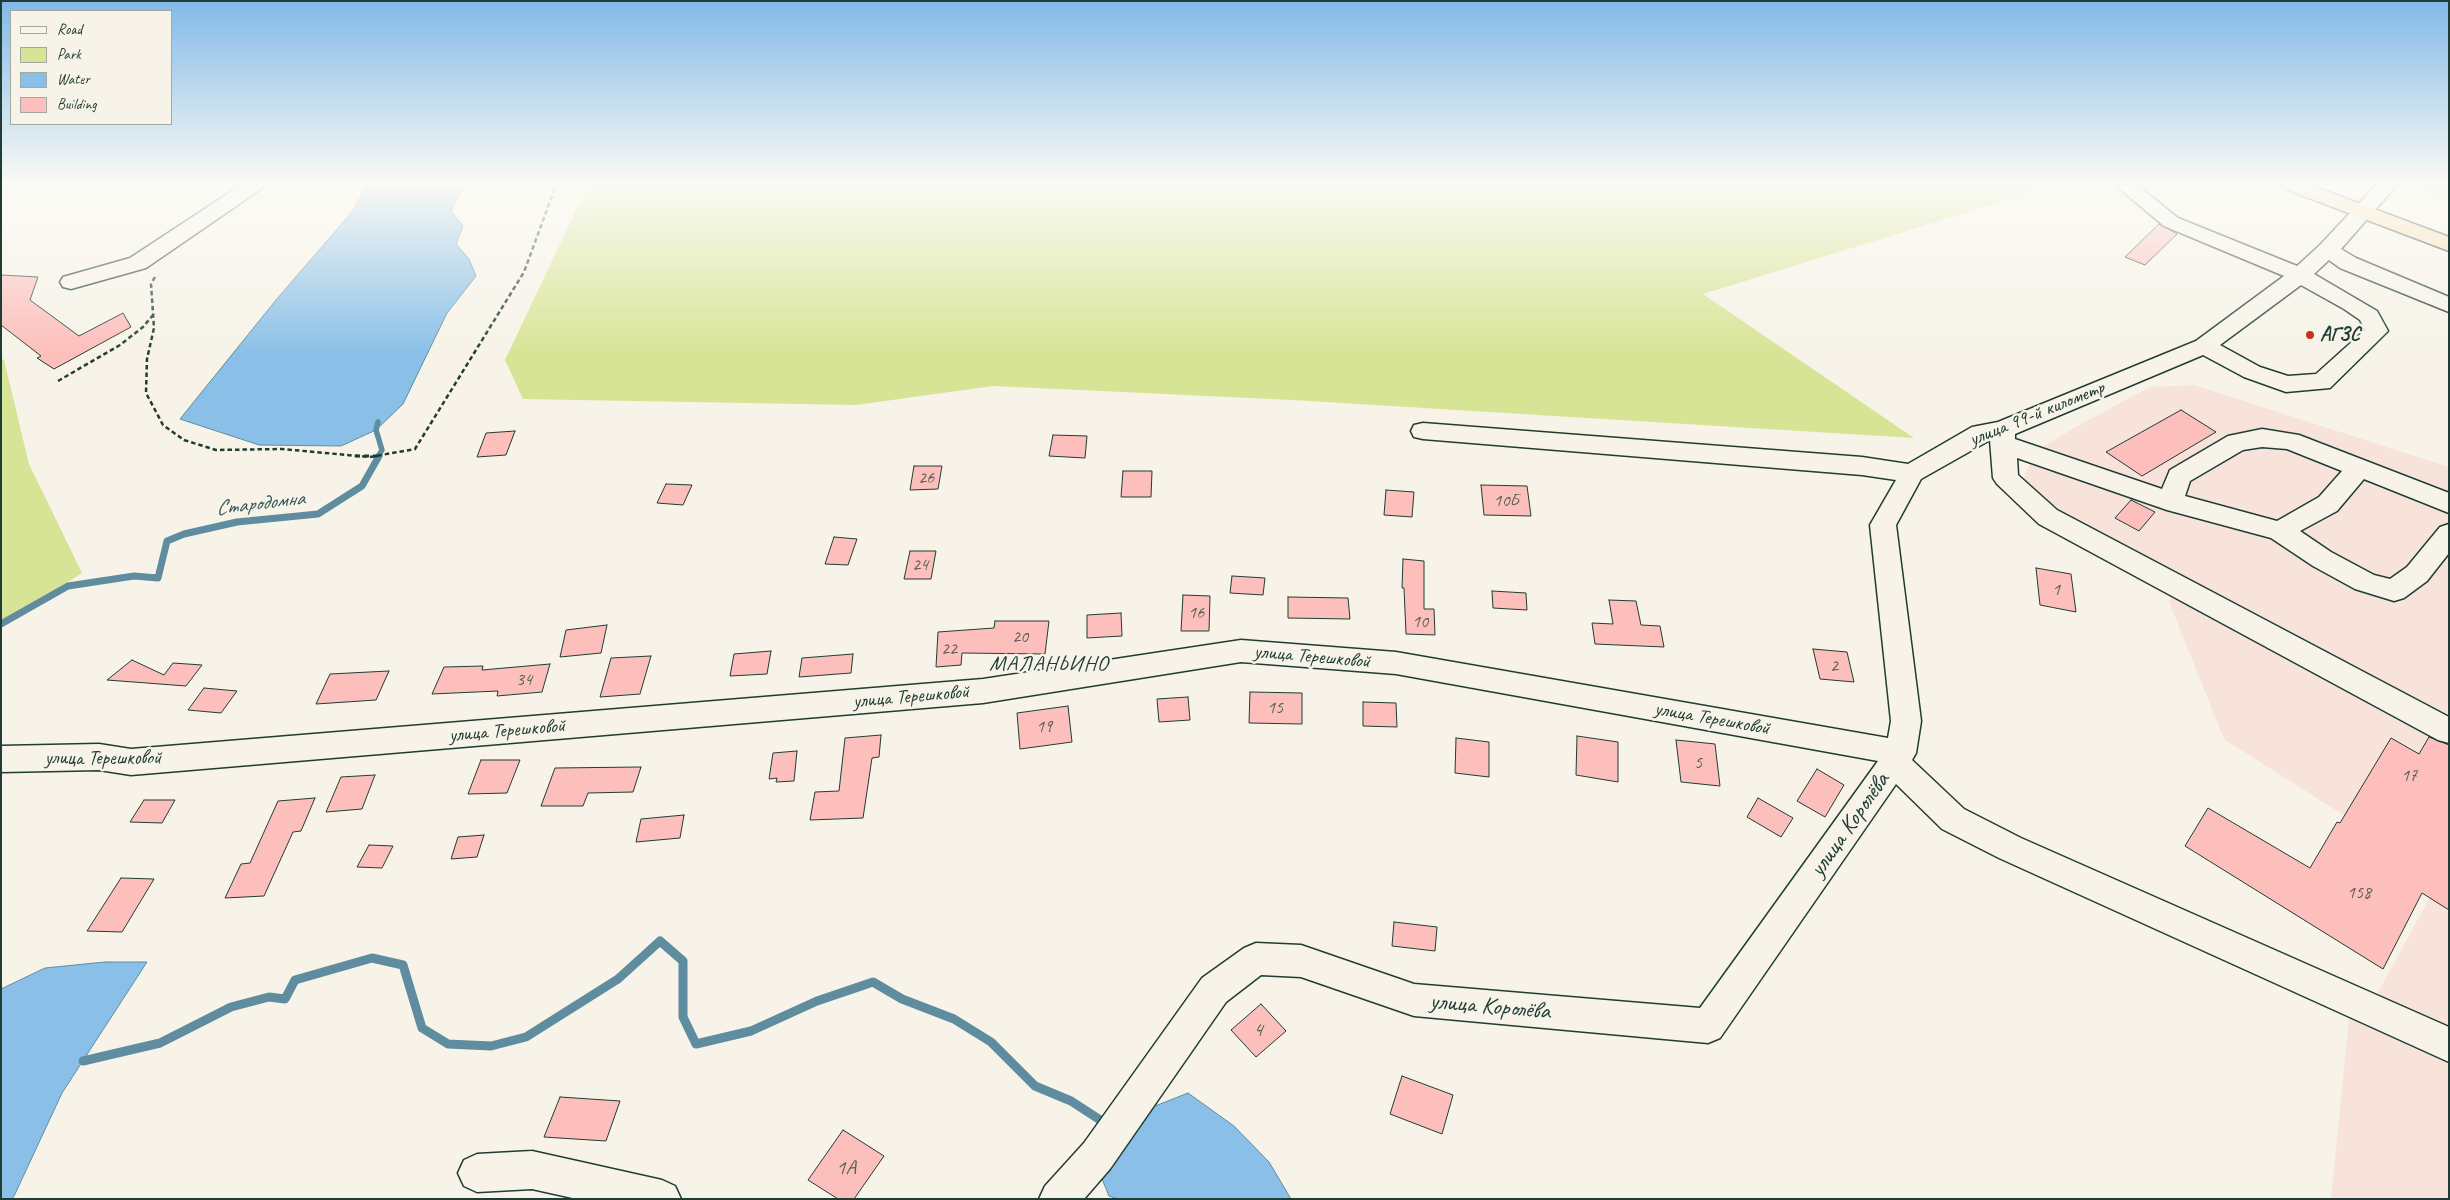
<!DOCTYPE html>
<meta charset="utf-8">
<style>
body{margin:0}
#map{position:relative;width:2450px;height:1200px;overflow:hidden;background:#f7f3e8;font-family:Caveat,sans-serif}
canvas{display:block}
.frame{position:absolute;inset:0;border:2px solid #1f3d34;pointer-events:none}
.legend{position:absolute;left:10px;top:10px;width:162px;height:115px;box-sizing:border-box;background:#f7f3e8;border:1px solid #a1aaa0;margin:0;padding:6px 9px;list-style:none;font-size:15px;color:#1f3d34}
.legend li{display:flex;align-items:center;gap:10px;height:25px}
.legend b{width:25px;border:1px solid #a1aaa0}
</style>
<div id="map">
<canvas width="2450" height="1200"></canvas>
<div class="frame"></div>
<ul class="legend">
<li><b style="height:6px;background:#f7f3e8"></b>Road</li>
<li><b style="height:14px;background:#d7e496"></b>Park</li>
<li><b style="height:14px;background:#8ac0e7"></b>Water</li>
<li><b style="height:14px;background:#fcbfbc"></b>Building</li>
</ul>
</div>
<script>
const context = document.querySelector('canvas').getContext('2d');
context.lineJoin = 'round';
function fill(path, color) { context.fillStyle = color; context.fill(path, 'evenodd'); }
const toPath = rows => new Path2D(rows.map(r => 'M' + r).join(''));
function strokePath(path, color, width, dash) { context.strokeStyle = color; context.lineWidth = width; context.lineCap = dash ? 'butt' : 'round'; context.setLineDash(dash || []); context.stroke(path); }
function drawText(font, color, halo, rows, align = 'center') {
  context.font = font + ' Caveat,sans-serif'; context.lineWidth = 5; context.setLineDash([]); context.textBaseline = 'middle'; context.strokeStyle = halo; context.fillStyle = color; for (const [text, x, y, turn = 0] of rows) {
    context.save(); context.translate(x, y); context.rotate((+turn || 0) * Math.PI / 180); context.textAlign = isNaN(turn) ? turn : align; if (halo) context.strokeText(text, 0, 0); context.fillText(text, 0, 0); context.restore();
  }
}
fill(toPath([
 [2194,385,2449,467,2449,1028,2376,996,2441,877,2224,739,2169,602,2181,579,2086,530,2022,485,2026,471,2039,449,2074,428,2150,387],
 [2350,1009,2449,1053,2449,1199,2331,1199]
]), '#f8e3db');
fill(toPath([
 [588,185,2041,185,2039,190,1703,294,1914,438,1293,400,993,386,856,405,523,399,505,360],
 [2425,185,2449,185,2449,201,2420,190],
 [1,358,4,360,29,464,82,573,1,626]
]), '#d7e496');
const water = toPath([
 [367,185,464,185,451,211,463,226,456,244,469,259,476,276,447,313,403,404,376,430,341,446,259,445,180,419,276,300,352,212,367,185],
 [105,962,147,962,62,1093,15,1194,12,1199,1,1199,1,989,45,968,105,962],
 [1188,1093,1234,1126,1269,1162,1291,1199,1118,1199,1109,1196,1102,1179,1145,1110,1188,1093]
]);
fill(water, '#8ac0e7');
strokePath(water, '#5f8c9f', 1);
strokePath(toPath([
 [378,422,376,430,382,450,378,457]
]), '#5f8c9f', 5.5);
strokePath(toPath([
 [1,624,68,586,134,576,158,578,167,541,184,534,237,522,318,514,362,486,379,456]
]), '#5f8c9f', 7);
strokePath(toPath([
 [83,1061,160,1043,231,1007,269,997,285,999,295,980,372,958,403,965,422,1028,448,1044,491,1046,526,1037,618,979,660,941,683,961,683,1017,696,1044,751,1031,817,1001,873,982,902,999,954,1019,991,1042,1035,1086,1071,1101,1108,1125]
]), '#5f8c9f', 9);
const building = toPath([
 [2159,224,2177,234,2145,265,2125,257,2159,224],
 [1,275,38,277,30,300,79,336,123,313,131,327,54,369,37,358,41,356,1,325,1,275],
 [2181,410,2216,432,2142,476,2106,452,2181,410],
 [515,431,506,455,477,457,486,433,515,431],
 [1053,435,1087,436,1085,458,1049,456,1053,435],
 [914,466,942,466,938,489,910,490,914,466],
 [1123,471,1152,471,1151,497,1121,497,1123,471],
 [666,484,692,485,683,505,657,503,666,484],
 [1481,485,1527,486,1531,516,1484,515,1481,485],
 [1386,490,1414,492,1412,517,1384,515,1386,490],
 [2131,500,2155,512,2139,531,2115,518,2131,500],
 [834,537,857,539,848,565,825,564,834,537],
 [910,551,936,551,931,579,904,579,910,551],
 [1403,559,1424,561,1424,609,1434,609,1435,635,1406,634,1404,588,1402,588,1403,559],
 [2036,568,2071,574,2076,612,2040,605,2036,568],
 [1232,576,1265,578,1263,595,1230,593,1232,576],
 [1492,591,1526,593,1527,610,1493,608,1492,591],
 [1183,595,1210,596,1209,631,1181,631,1183,595],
 [1288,597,1348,598,1350,619,1288,618,1288,597],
 [1609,600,1636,601,1641,625,1660,626,1664,647,1595,644,1592,623,1613,624,1609,600],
 [1121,613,1122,636,1087,638,1087,615,1121,613],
 [995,621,1049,621,1045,654,962,653,961,665,936,667,938,632,994,628,995,621],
 [607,625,601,653,560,657,566,630,607,625],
 [1813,649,1847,652,1854,682,1820,679,1813,649],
 [771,651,767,674,730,676,734,654,771,651],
 [853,654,851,673,799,677,802,658,853,654],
 [651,656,640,694,600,697,611,658,651,656],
 [132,660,164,675,173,663,202,665,186,686,107,680,132,660],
 [550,664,542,692,497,696,498,691,432,694,444,667,483,666,482,670,550,664],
 [389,671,376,700,316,704,330,674,389,671],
 [204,688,237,691,221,713,188,710,204,688],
 [1250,692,1302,693,1302,724,1249,723,1250,692],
 [1188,697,1190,720,1159,722,1157,699,1188,697],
 [1363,702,1396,703,1397,727,1363,726,1363,702],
 [1068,706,1072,742,1020,749,1017,713,1068,706],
 [881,735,879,757,872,758,863,818,810,820,815,792,839,791,845,738,881,735],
 [1577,736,1618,742,1618,782,1576,775,1577,736],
 [2429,737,2449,745,2449,910,2422,893,2383,969,2185,846,2208,808,2310,868,2337,822,2340,823,2391,738,2419,754,2429,737],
 [1456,738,1489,742,1489,777,1455,773,1456,738],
 [1676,740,1715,744,1720,786,1681,782,1676,740],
 [797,751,794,781,776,782,777,778,769,779,773,753,797,751],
 [481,760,520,760,507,793,468,794,481,760],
 [641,767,633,792,588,793,583,806,541,806,555,768,641,767],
 [1817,769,1844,785,1825,817,1797,801,1817,769],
 [375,775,362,809,326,812,341,777,375,775],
 [315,798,301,831,293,832,264,896,225,898,241,864,250,863,278,801,315,798],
 [1758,798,1793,818,1781,837,1747,817,1758,798],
 [144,800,175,800,162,823,130,822,144,800],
 [684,815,680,838,636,842,641,819,684,815],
 [484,835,477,857,451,859,458,837,484,835],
 [369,845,393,846,382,868,357,867,369,845],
 [121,878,154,879,122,932,87,931,121,878],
 [1394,922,1437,927,1435,951,1392,946,1394,922],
 [1261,1004,1286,1031,1256,1057,1231,1030,1261,1004],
 [1402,1076,1453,1095,1442,1134,1390,1114,1402,1076],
 [560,1097,620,1101,606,1141,544,1137,560,1097],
 [843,1130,884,1156,854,1199,838,1199,808,1180,843,1130]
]);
fill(building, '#fcbfbc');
strokePath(building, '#1f3d34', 1);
const minor = toPath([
 [241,185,264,185,261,189,146,268,71,289,63,287,60,282,63,277,130,258,241,185],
 [2115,185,2137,185,2178,218,2297,266,2320,245,2376,185,2397,185,2341,249,2356,258,2449,297,2449,312,2340,268,2329,260,2314,274,2377,311,2388,331,2330,388,2286,392,2244,377,2203,355,2015,434,2015,439,2162,489,2170,470,2228,436,2262,429,2299,435,2449,493,2449,513,2364,479,2337,511,2300,531,2331,552,2374,575,2390,579,2407,567,2440,527,2449,524,2449,553,2427,581,2404,598,2394,601,2355,589,2313,566,2271,538,2167,510,2017,458,2018,475,2057,510,2449,717,2449,743,2438,740,2039,524,1997,484,1993,478,1990,440,1921,479,1896,525,1921,721,1916,753,1912,760,1964,809,2021,838,2449,1027,2449,1062,1999,858,1942,829,1896,784,1720,1038,1708,1043,1414,1016,1301,977,1261,975,1226,1002,1110,1169,1084,1199,1039,1199,1045,1186,1084,1143,1202,978,1244,948,1256,943,1301,945,1414,984,1700,1008,1878,761,1396,674,1241,662,983,703,131,775,99,770,1,772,1,746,99,744,131,749,983,679,1241,640,1396,652,1888,738,1891,721,1870,525,1896,480,1862,475,1423,439,1414,437,1411,431,1414,425,1423,423,1862,457,1908,464,1972,427,1998,422,2196,341,2284,276,2164,226,2115,185],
 [2301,285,2344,309,2360,320,2365,330,2316,374,2288,376,2260,367,2220,345,2301,285],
 [2262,447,2287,449,2342,471,2319,497,2277,521,2185,496,2190,481,2243,450,2262,447],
 [532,1151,662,1180,675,1186,681,1199,577,1199,532,1189,477,1192,464,1186,458,1173,464,1160,477,1154,532,1151]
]);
const highway = toPath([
 [2282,185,2310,185,2449,237,2449,251,2285,189,2282,185]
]);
strokePath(minor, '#1f3d34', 3);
strokePath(highway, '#1f3d34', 3);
strokePath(toPath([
 [278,185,284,185],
 [155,277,151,284,154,328,147,359,146,393,163,425,184,440,216,450,282,449,369,457],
 [58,381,120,345,143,327,153,315],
 [370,457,415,449,524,272,556,185]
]), '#1f3d34', 2.5, [4.5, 3]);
strokePath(toPath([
 [355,456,378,456]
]), '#1f3d34', 3, [5, 4]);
fill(minor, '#f7f3e8');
fill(highway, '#fbddab');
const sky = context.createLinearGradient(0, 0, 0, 353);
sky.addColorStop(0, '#82b9e8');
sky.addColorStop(0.52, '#fbfaf5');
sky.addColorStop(1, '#fbfaf500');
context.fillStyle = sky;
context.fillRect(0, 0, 2450, 353);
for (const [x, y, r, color] of [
 [2310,335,5,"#c8321e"]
]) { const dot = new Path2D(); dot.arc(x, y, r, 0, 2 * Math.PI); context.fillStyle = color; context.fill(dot); strokePath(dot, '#f7f3e8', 2); }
drawText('18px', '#565e56', null, [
 ["26",926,478],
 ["10Б",1506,501],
 ["24",920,565],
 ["1",2056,590],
 ["16",1196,613],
 ["10",1420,622],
 ["20",1020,637],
 ["22",949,649],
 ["2",1834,666],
 ["34",524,680],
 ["15",1275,708],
 ["19",1044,727],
 ["5",1698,763],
 ["17",2409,776],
 ["158",2359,893]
]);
drawText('bold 20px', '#1f3d34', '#f7f3e8', [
 ["АГЗС",2320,335]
], 'left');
drawText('20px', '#1f3d34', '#f7f3e8', [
 ["улица 99-й километр",2037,414,-22],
 ["улица Терешковой",1312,657,5],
 ["улица Терешковой",911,697,-5],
 ["улица Терешковой",1712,719,10],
 ["улица Терешковой",507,731,-5],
 ["улица Терешковой",103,759]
]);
drawText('italic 21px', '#345758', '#f7f3e8', [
 ["Стародомна",260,504,-7]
]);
drawText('21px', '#565e56', null, [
 ["4",1258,1030],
 ["1А",846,1168]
]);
context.letterSpacing = '1px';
drawText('22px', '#1f3d34', '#f7f3e8', [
 ["МАЛАНЬИНО",1049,664]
]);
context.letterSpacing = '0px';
drawText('24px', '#1f3d34', '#f7f3e8', [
 ["улица Королёва",1850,825,-55],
 ["улица Королёва",1490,1007,5]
]);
</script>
